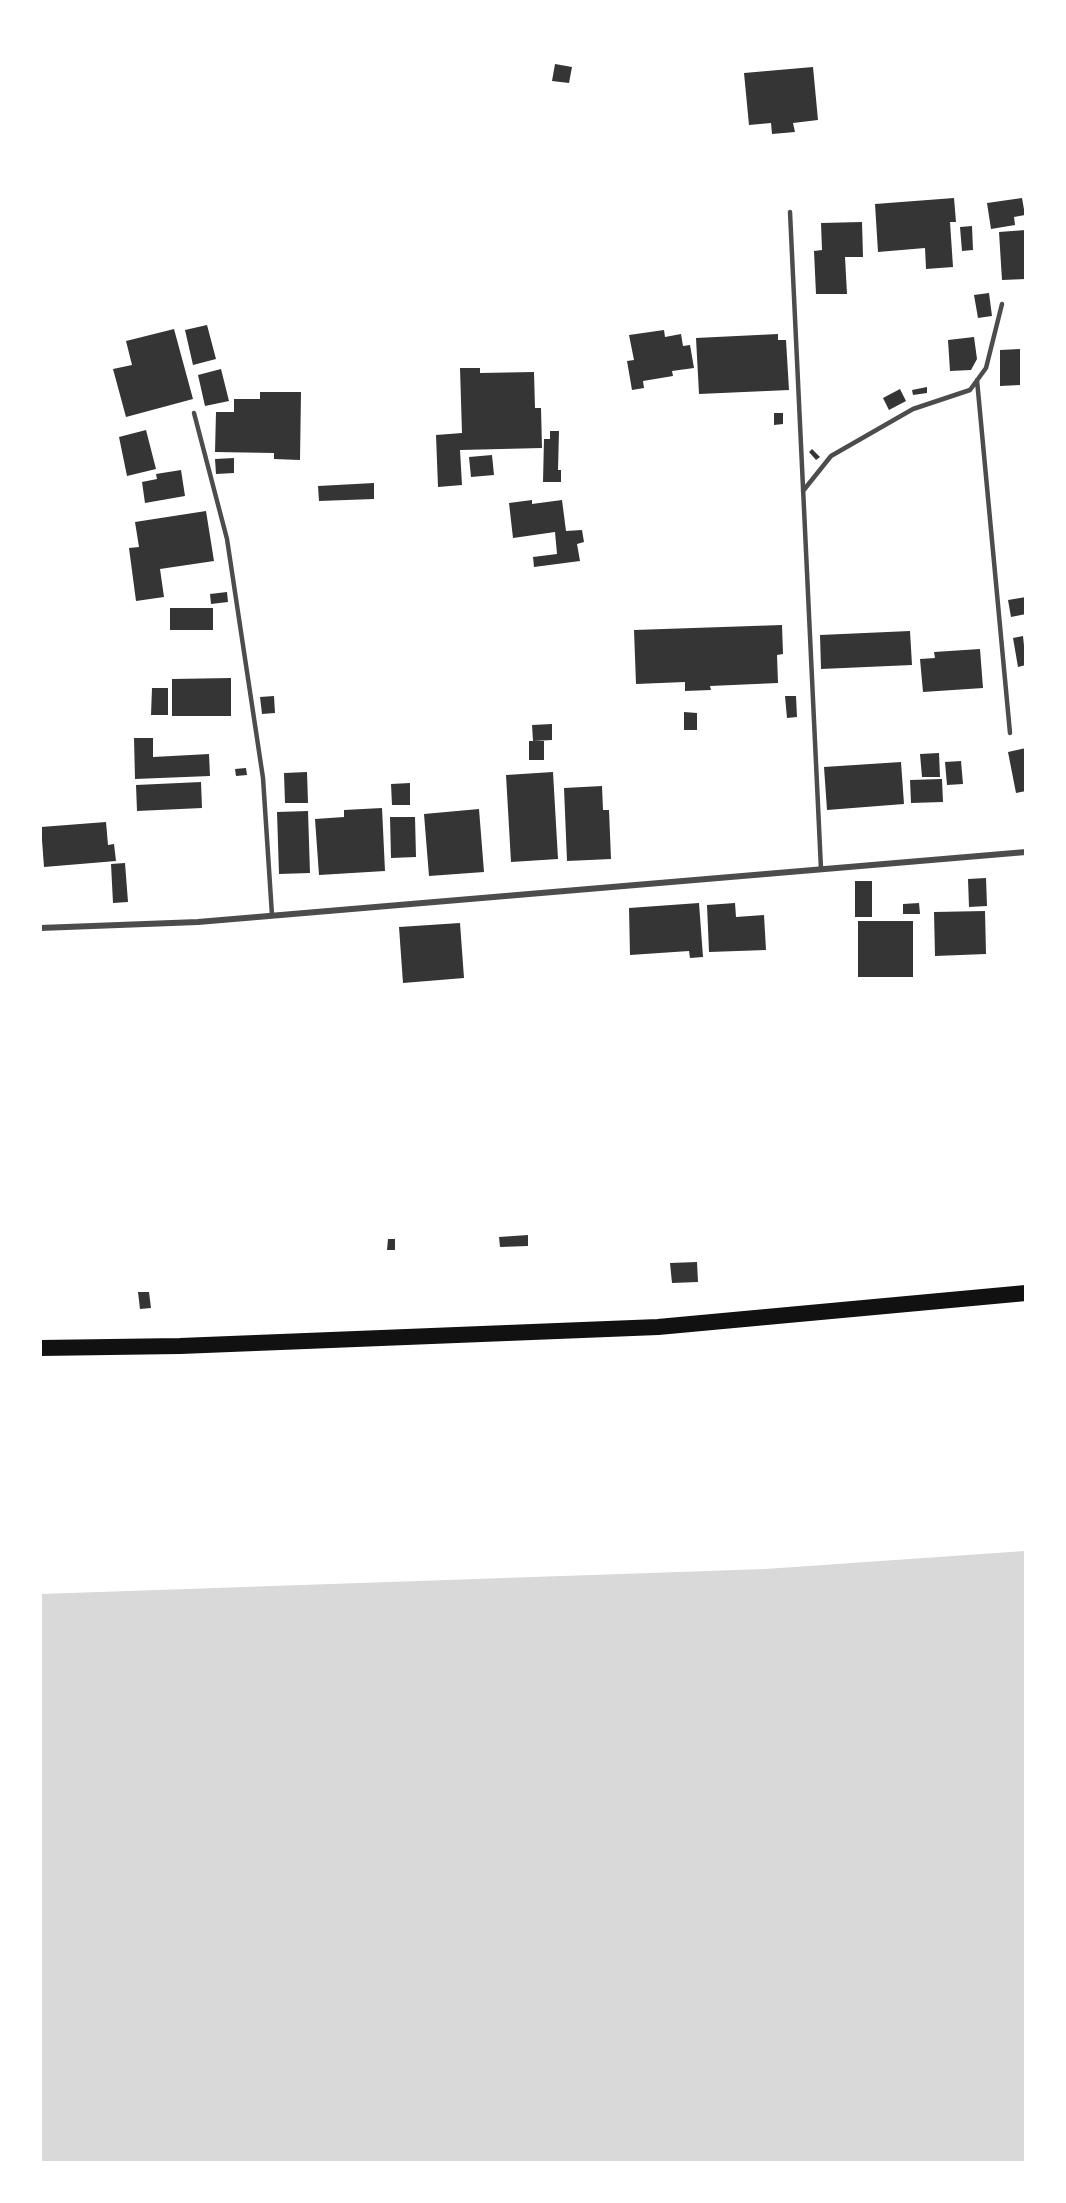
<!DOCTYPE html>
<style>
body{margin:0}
#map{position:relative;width:1066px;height:2203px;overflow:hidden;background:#fff;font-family:Inter,sans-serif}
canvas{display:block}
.frame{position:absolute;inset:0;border:42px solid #fff;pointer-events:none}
</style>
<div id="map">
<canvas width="1066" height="2203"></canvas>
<div class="frame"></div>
</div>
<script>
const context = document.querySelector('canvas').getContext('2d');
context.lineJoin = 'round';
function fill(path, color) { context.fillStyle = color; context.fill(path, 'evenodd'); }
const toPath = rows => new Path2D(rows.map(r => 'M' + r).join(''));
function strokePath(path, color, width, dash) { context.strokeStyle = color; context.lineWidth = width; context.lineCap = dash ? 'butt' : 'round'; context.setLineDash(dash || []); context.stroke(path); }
fill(toPath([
 [1025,1551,1025,2162,41,2162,41,1594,765,1569]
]), '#d9d9d9');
fill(toPath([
 [555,64,572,67,569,83,552,81],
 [813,67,818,120,793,123,795,132,772,134,771,123,749,125,744,73],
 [954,198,956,222,950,222,953,267,926,269,925,248,878,252,875,204],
 [1022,198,1025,215,1014,217,1015,225,991,229,987,203],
 [862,222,863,257,845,257,847,294,816,294,814,251,822,250,821,223],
 [972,226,973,250,962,251,960,227],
 [1026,230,1026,279,1002,280,999,232],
 [989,293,992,316,978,318,974,295],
 [207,325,216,359,193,365,185,330],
 [174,329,193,399,126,417,113,369,132,365,126,341],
 [664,330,665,337,681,334,683,346,690,345,694,368,672,371,673,376,643,381,644,388,632,390,627,361,634,360,629,335],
 [778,334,778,340,786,340,789,390,699,394,696,338],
 [974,337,977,359,971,370,950,371,948,340],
 [1020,349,1020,385,1000,386,1000,350],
 [460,368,480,368,480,373,534,372,535,408,541,408,542,448,460,450,462,485,438,487,436,435,462,433],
 [221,369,229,401,205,406,198,375],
 [927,387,927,393,913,395,912,390],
 [900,389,906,401,889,410,883,398],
 [260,392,301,392,300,460,274,459,274,453,215,452,216,412,234,412,234,399,260,399],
 [774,413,783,413,783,424,774,425],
 [146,430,156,469,127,476,119,437],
 [550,431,559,431,558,470,561,470,561,482,543,482,544,439,550,439],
 [812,449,820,457,816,460,809,452],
 [492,455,494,475,471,477,469,457],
 [234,458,234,473,216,474,215,459],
 [181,470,185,496,145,503,142,482,157,479,156,474],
 [374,483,374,499,319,501,318,486],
 [532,500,532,504,562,500,566,531,582,530,584,542,577,544,580,561,534,567,533,557,557,554,555,532,513,538,509,503],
 [206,511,214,561,160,569,164,597,136,601,129,548,139,547,135,522],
 [227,592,228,602,211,604,210,594],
 [1026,597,1026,614,1011,617,1008,600],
 [170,608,213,608,213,630,170,630],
 [782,625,783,654,777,655,778,683,710,686,711,690,685,691,685,682,636,684,634,630],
 [910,631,912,665,821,669,820,635],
 [1023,636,1026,665,1018,667,1013,638],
 [980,649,983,688,923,692,920,659,935,658,934,652],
 [231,678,231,716,172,716,172,679],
 [152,688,168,688,168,715,151,715],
 [274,696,275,713,262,714,260,697],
 [785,696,796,696,797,717,787,718],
 [684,712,697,713,697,730,684,730],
 [552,724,552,740,533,741,532,725],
 [134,738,153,738,153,757,209,754,210,776,135,779],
 [529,741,544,741,544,760,529,760],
 [1026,748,1026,791,1016,793,1008,752],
 [939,753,940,777,922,777,920,754],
 [961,761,963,784,947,785,945,762],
 [901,762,904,804,827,810,824,767],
 [246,768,247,775,236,776,235,769],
 [307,772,308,803,285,803,284,773],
 [553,772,558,859,511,862,506,775],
 [942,779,943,802,911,803,910,780],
 [201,782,202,808,137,811,136,785],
 [410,783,410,805,392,805,391,784],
 [602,786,603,810,609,810,611,859,567,861,564,788],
 [382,808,385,871,319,875,315,819,344,817,344,810],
 [479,809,484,872,429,876,424,814],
 [308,811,310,873,279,874,277,812],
 [390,817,415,817,416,857,391,858],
 [106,822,108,845,114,844,116,861,44,867,41,827],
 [125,863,128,902,113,903,111,864],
 [986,878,987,906,969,907,968,879],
 [855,881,872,881,872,917,855,917],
 [699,903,703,957,690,958,689,951,630,955,629,908],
 [735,903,736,917,764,915,766,950,709,952,707,905],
 [919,903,920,914,903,914,903,904],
 [985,911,986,954,935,956,934,912],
 [858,921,913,921,913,977,858,977],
 [460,923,464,978,403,983,399,927],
 [528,1235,528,1246,500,1247,499,1237],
 [388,1239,395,1239,395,1250,387,1250],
 [697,1262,698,1282,672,1283,670,1263],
 [138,1292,149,1292,151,1308,140,1309]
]), '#353535');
strokePath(toPath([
 [790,212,821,869],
 [977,380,1010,733],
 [194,413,227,539,263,778,272,915],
 [803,491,831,456,913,409,970,390,986,368,1002,304]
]), '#4c4c4c', 4.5);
strokePath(toPath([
 [40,928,198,922,1026,852]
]), '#4c4c4c', 6);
strokePath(toPath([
 [40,1348,180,1346,658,1327,1026,1293]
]), '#111', 16);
</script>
